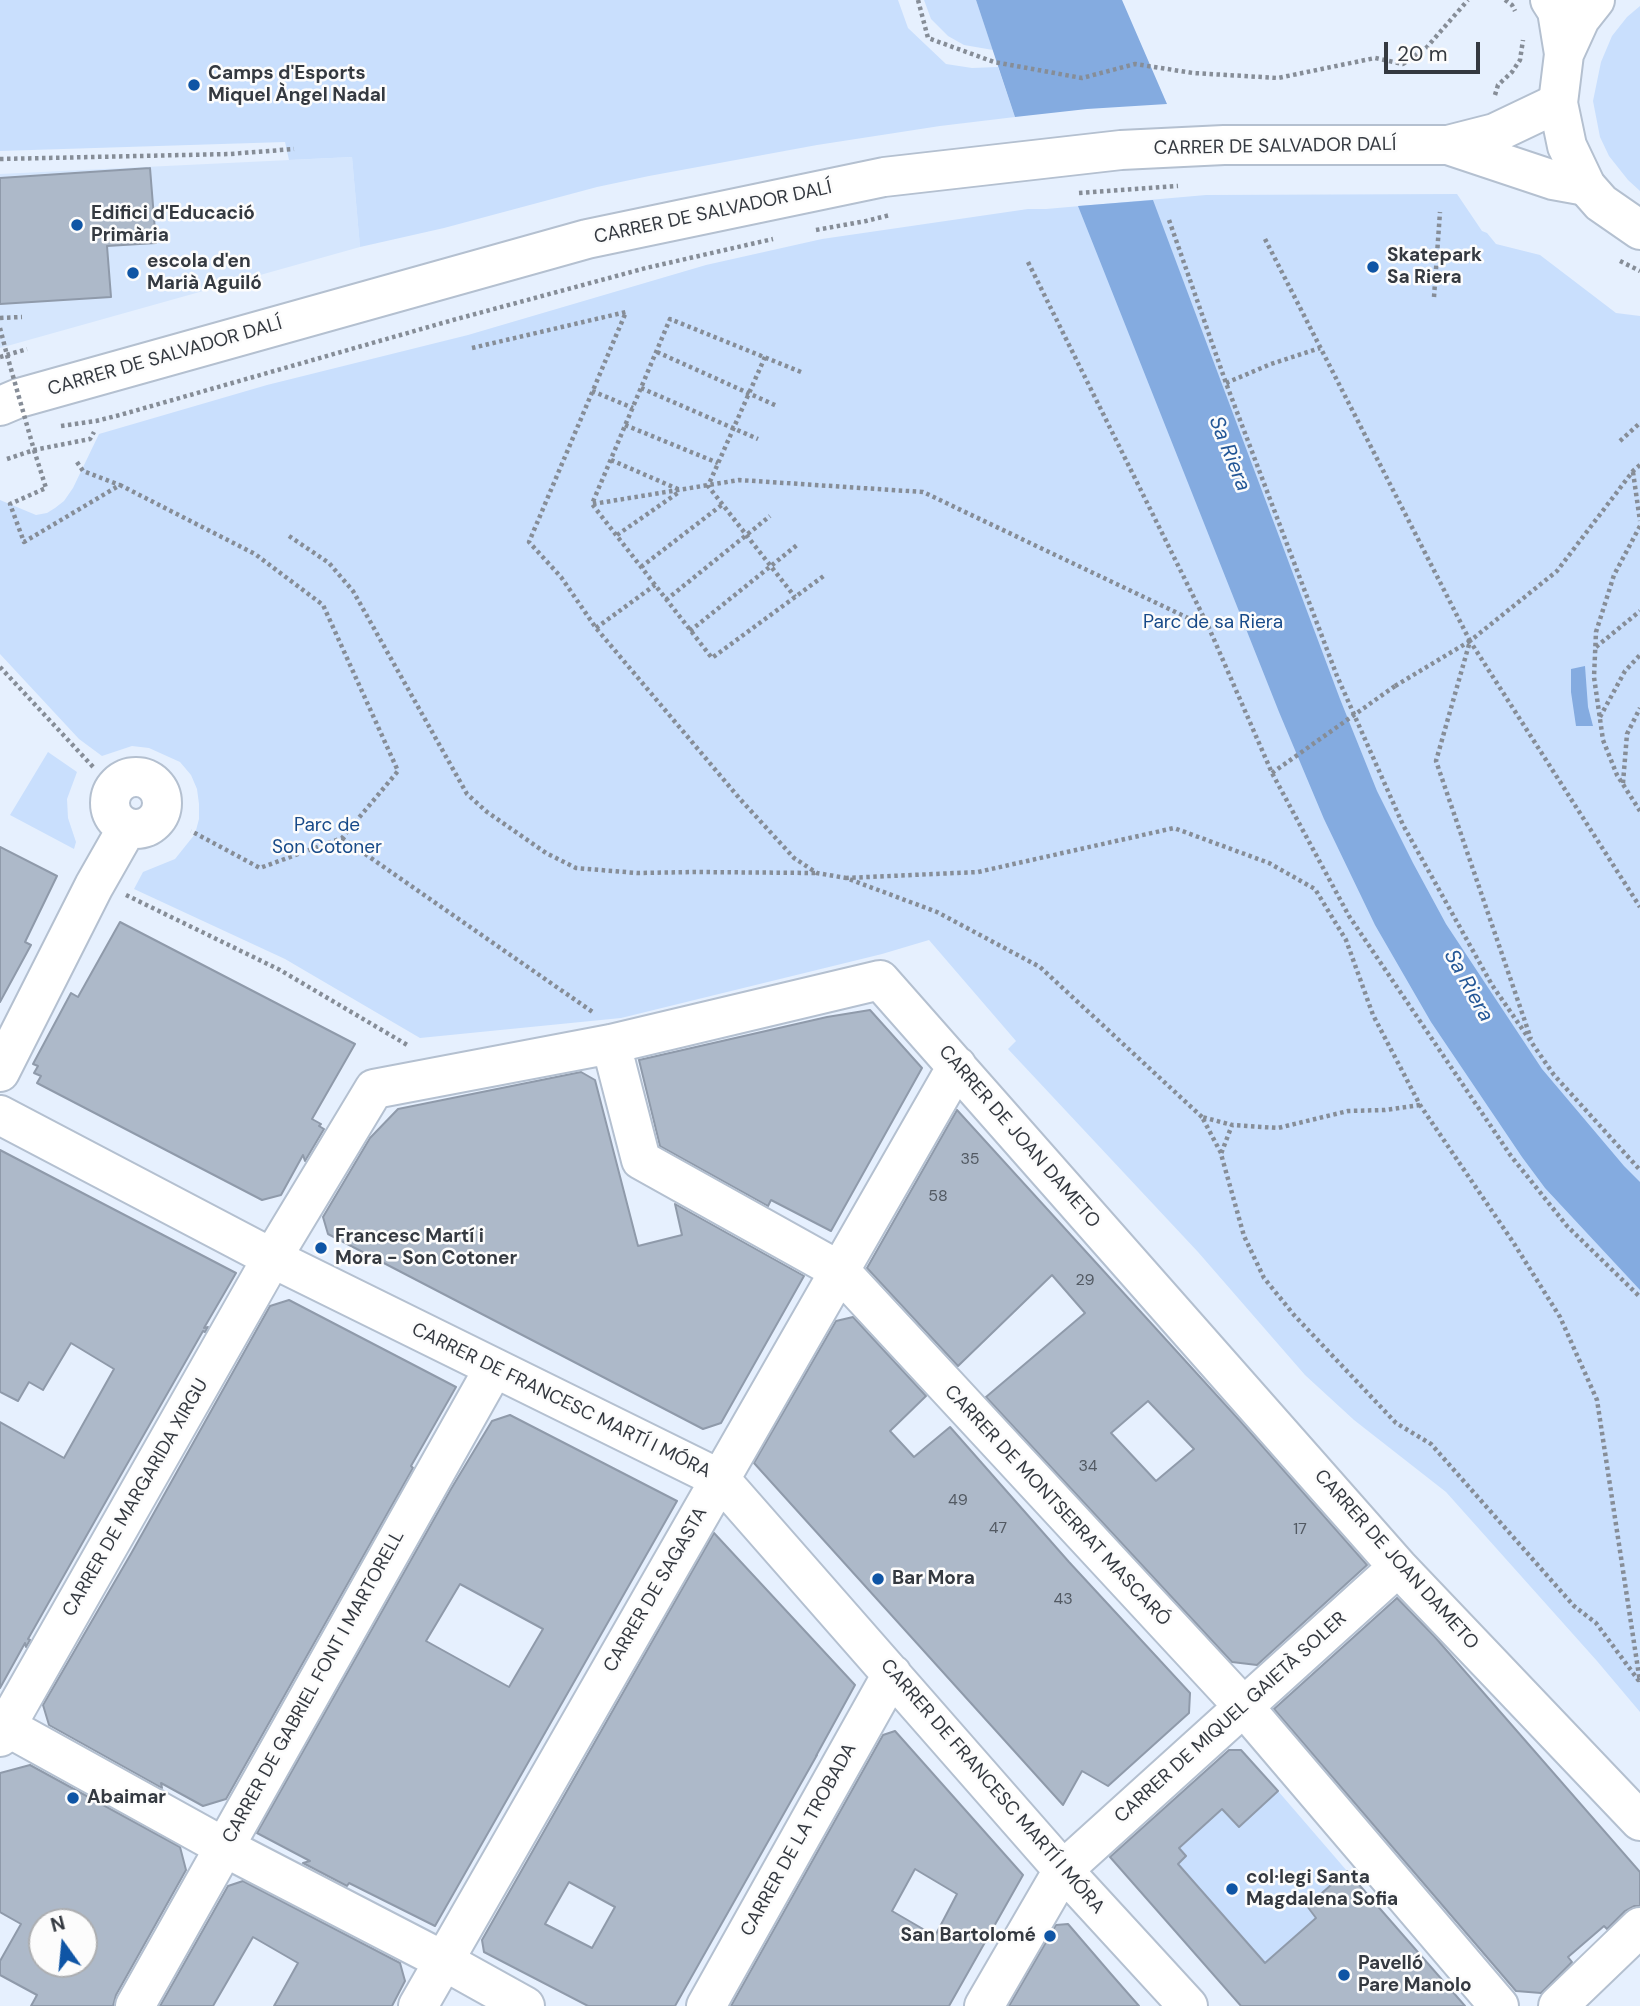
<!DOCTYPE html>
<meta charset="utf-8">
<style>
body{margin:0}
#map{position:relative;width:1640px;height:2006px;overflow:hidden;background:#e6f0fe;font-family:"DM Sans",sans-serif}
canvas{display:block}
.north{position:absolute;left:28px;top:1908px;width:70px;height:70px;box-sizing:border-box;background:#fcfcfc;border:2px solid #acaeb1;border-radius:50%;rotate:345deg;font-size:19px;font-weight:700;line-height:28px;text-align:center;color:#343940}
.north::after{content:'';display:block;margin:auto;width:24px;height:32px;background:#0f55a5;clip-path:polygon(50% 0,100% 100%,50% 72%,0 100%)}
.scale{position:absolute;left:1384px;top:42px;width:96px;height:32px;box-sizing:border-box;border:4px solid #343940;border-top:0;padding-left:9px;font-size:21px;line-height:24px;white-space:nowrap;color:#343940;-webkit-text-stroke:5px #fcfcfc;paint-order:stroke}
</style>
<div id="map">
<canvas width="1640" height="2006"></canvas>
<div class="north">N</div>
<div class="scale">20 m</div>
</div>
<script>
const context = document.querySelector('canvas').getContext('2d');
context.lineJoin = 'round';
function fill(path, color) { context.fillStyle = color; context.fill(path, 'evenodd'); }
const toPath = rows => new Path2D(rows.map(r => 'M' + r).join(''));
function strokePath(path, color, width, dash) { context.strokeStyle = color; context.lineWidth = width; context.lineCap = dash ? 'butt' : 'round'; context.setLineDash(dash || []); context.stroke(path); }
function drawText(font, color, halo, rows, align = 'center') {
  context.font = font + ' "DM Sans",sans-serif'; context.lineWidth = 5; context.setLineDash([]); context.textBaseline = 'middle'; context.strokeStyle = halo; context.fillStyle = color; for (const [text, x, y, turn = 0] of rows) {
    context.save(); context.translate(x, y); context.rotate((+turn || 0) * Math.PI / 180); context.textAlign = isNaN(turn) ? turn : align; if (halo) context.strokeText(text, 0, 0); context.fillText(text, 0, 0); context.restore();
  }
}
fill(toPath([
 [352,157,360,247,0,348,0,174]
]), '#d5e6fd');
fill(toPath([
 [0,0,898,0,908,28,946,64,972,68,998,67,1015,117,940,126,817,145,649,176,597,187,444,228,360,247,352,157,289,160,285,142,0,151],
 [924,0,976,0,993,50,964,45,948,36,931,19],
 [1640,6,1640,191,1628,180,1609,156,1600,137,1593,101,1601,62,1612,36,1627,17],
 [1457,194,1482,231,1487,233,1496,244,1540,255,1616,313,1640,316,1640,1712,1597,1661,1446,1492,1354,1420,1305,1375,1198,1252,1008,1049,1016,1041,929,940,882,954,621,1018,420,1038,285,959,134,889,143,872,175,859,195,834,199,819,199,804,197,789,191,775,180,762,149,748,132,746,102,756,79,739,0,654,0,500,36,515,47,513,55,508,64,501,73,488,99,434,267,385,468,335,706,265,822,239,1028,209,1046,209,1206,195],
 [48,752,77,772,67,799,68,818,76,842,74,849,10,815],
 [1278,1791,1347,1871,1307,1906,1317,1918,1266,1964,1178,1864,1186,1856,1179,1848,1222,1808,1239,1827]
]), '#c9dffd');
fill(toPath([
 [976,0,1122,0,1167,104,1087,109,1015,117],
 [1153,200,1340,699,1377,791,1413,863,1446,924,1542,1069,1624,1166,1640,1182,1640,1290,1545,1188,1522,1157,1431,1022,1375,925,1324,819,1279,712,1078,206],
 [1585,666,1588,707,1593,726,1576,726,1571,692,1571,669]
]), '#84abe0');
const building = toPath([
 [150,168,156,243,107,246,111,297,0,304,0,178,150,168],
 [0,847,57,876,25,942,31,945,0,1002,0,847],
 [120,922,355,1044,312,1119,321,1124,319,1126,324,1129,305,1161,303,1155,281,1195,262,1200,37,1083,41,1076,34,1073,38,1066,33,1064,71,993,78,997,120,922],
 [870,1010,922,1068,831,1231,771,1200,768,1206,660,1146,639,1060,827,1017,870,1010],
 [581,1072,595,1080,638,1246,682,1235,675,1204,804,1276,721,1423,703,1429,328,1234,323,1217,370,1138,398,1109,581,1072],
 [957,1110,1241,1422,1367,1565,1257,1665,1232,1662,986,1397,1085,1313,1052,1275,958,1366,867,1268,957,1110],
 [1148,1401,1194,1449,1156,1481,1111,1433,1148,1401],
 [0,1150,236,1273,204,1328,208,1327,205,1332,203,1331,118,1480,28,1639,30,1640,26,1647,25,1643,0,1688,0,1422,64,1458,114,1369,71,1343,43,1390,29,1382,18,1401,0,1392,0,1150],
 [289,1300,456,1387,411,1466,413,1468,226,1799,203,1806,161,1783,162,1788,49,1725,43,1705,132,1552,270,1306,289,1300],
 [853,1317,926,1396,890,1431,914,1457,950,1427,1069,1562,1190,1693,1189,1713,1108,1786,1082,1771,1063,1805,754,1463,836,1321,853,1317],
 [510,1415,677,1501,435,1926,349,1883,347,1886,303,1863,310,1861,257,1833,451,1489,492,1421,510,1415],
 [460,1584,543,1629,509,1687,426,1641,460,1584],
 [714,1533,855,1685,816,1756,817,1755,675,2006,588,2006,484,1952,482,1940,714,1533],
 [569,1882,615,1907,592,1948,545,1924,569,1882],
 [1397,1598,1434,1636,1640,1872,1640,1906,1634,1906,1625,1911,1607,1929,1604,1926,1568,1957,1572,1962,1541,1993,1516,1991,1274,1709,1397,1598],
 [895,1731,1023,1875,949,2006,731,2006,883,1735,895,1731],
 [915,1869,957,1894,935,1936,892,1911,915,1869],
 [1229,1750,1241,1750,1278,1791,1239,1827,1222,1809,1179,1848,1186,1856,1178,1864,1265,1963,1316,1918,1307,1906,1347,1871,1465,2006,1241,2006,1110,1857,1229,1750],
 [30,1765,180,1847,186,1870,116,1995,113,2006,31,2006,37,1995,0,1975,0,1961,21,1924,0,1912,0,1773,30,1765],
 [42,1922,84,1922,84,1964,42,1964,42,1922],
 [243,1881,400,1963,405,1981,392,2006,274,2006,298,1963,253,1937,213,2006,160,2006,228,1886,243,1881],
 [1068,1924,1111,1974,1139,2006,1009,2006,1056,1925,1068,1924]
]);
fill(building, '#adb9c9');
strokePath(building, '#8f9aaa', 2);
const minor = toPath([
 [1448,145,1553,180,1586,186],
 [0,406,19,398,587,239,884,177,1121,150,1224,145,1448,145,1495,133,1558,103],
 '110 803a26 26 0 1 1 52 0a26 26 0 1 1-52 0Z',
 [611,1044,641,1160,840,1271,1244,1707,1499,2006],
 [0,1072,94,886,127,828],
 [0,1115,272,1258,720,1479,1063,1870,1188,2006],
 [0,1723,224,1847,444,1961,525,2006],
 [0,1737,272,1258,374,1089,611,1044,880,980,1398,1567,1640,1821],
 [135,2006,494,1368],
 [418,2006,957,1066],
 [706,2006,892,1674],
 [984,2006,1063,1870,1398,1567],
 [1558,2006,1640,1927]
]);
const major = toPath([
 [1550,0,1557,11,1564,54],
 [1595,0,1580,19,1564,54,1558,103,1567,146,1586,186,1601,203,1640,230]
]);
strokePath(minor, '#b4c0d0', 42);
strokePath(major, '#b4c0d0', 42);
strokePath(toPath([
 [918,0,928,38,994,62,1082,78,1135,64,1193,73,1278,78,1375,58,1403,64,1427,47,1468,0],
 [1505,0,1512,5,1515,11],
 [1495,95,1498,85,1512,72,1520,60,1523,40],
 [0,159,230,154,294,149],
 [1079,193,1178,186],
 [1169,220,1226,383,1337,676,1403,825,1492,985,1534,1046,1554,1075,1640,1170],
 [816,230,866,221,890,215],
 [1265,239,1470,641],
 [1620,261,1640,271],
 [1028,262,1209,628,1272,773,1349,916,1511,1156,1567,1226,1640,1297],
 [1434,297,1440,212],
 [0,318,22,317],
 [0,328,7,355],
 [472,348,626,312,529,542,561,577,596,628,740,799,794,858,817,873,846,878],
 [657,352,777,406],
 [0,357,27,349],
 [765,357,708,486,795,597],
 [801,372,670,319,592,504,712,658,825,575],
 [1226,383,1271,364,1320,348],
 [641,388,758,439],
 [592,391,633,408],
 [625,425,718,463],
 [61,426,96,421,120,415,453,320,646,268,773,239],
 [1620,441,1640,423],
 [34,450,46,488,10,504,24,542,120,485,255,554,323,605,398,771,342,838,260,868,191,831],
 [7,459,34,450,90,439,94,432],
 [611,460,680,490],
 [77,462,83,471,120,485],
 [1640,465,1633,471,1557,571,1470,641,1640,907],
 [1633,472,1640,521],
 [593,504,739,480,923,492,1209,628],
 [1640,526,1614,575,1596,632,1594,677,1603,740,1617,775,1640,811],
 [617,535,679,492],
 [289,536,329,563,353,591,467,794,487,812,546,853,576,868,637,873,695,872,816,873],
 [641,567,723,504],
 [666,600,770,516],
 [596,628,655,585],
 [690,631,797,545],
 [1596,647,1640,611],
 [0,667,95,769],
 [1395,686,1470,641,1436,761,1531,1039],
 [1600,717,1625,671,1640,655],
 [1623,783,1627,734,1640,708],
 [342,838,594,1013],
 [126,895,280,970,409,1046],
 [1420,1105,1385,1110,1348,1111,1278,1128,1232,1125,1221,1154,1244,1236,1264,1278,1294,1315,1396,1423,1431,1444,1574,1606,1596,1623,1639,1681],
 [1202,1117,1040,967,937,912,846,878,978,872,1174,828,1269,863,1315,889,1346,940,1373,1015,1420,1105,1513,1242,1560,1317,1597,1400,1640,1682],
 [1221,1153,1202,1117,1232,1125]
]), '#868d97', 4.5, [3.5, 3.5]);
strokePath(minor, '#fff', 38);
strokePath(major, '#fff', 38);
strokePath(toPath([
 [7,355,34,450],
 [1272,773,1395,686]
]), '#868d97', 4.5, [3.5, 3.5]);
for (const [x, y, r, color] of [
 [194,85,7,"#0f55a5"],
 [77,225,7,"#0f55a5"],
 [1373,267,7,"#0f55a5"],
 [133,273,7,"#0f55a5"],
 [321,1248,7,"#0f55a5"],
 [878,1579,7,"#0f55a5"],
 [73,1798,7,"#0f55a5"],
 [1232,1889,7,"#0f55a5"],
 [1050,1936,7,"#0f55a5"],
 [1344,1975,7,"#0f55a5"]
]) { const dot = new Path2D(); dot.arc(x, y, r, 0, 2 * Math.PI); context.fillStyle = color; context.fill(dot); strokePath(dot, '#fcfcfc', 2.5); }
drawText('16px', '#525962', null, [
 ["35",970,1160],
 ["58",938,1197],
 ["29",1085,1281],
 ["34",1088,1467],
 ["49",958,1501],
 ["47",998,1529],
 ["17",1300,1530],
 ["43",1063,1600]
]);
drawText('bold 19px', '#343940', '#fcfcfc', [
 ["Camps d'Esports",208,74],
 ["Miquel Àngel Nadal",208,96],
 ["Edifici d'Educació",91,214],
 ["Primària",91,236],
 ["Skatepark",1387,256],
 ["Sa Riera",1387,278],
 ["escola d'en",147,262],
 ["Marià Aguiló",147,284],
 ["Francesc Martí i",335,1237],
 ["Mora - Son Cotoner",335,1259],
 ["Bar Mora",892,1579],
 ["Abaimar",87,1798],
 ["col·legi Santa",1246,1878],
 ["Magdalena Sofia",1246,1900],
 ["San Bartolomé",1036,1936,"right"],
 ["Pavelló",1358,1964],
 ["Pare Manolo",1358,1986]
], 'left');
drawText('19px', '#343940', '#fcfcfc', [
 ["CARRER DE SALVADOR DALÍ",1275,147,-1],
 ["CARRER DE SALVADOR DALÍ",713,213,-12],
 ["CARRER DE SALVADOR DALÍ",165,357,-16],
 ["CARRER DE JOAN DAMETO",1019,1137,49],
 ["CARRER DE FRANCESC MARTÍ I MÓRA",561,1401,26],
 ["CARRER DE MARGARIDA XIRGU",136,1498,-60],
 ["CARRER DE MONTSERRAT MASCARÓ",1057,1506,47],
 ["CARRER DE JOAN DAMETO",1396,1560,48],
 ["CARRER DE SAGASTA",656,1590,-60],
 ["CARRER DE GABRIEL FONT I MARTORELL",314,1687,-61],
 ["CARRER DE MIQUEL GAIETÀ SOLER",1231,1718,-42],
 ["CARRER DE FRANCESC MARTÍ I MÓRA",992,1787,49],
 ["CARRER DE LA TROBADA",799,1840,-61]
]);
drawText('19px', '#174a89', '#fcfcfc', [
 ["Parc de sa Riera",1213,623],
 ["Parc de",327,826],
 ["Son Cotoner",327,848]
]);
drawText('italic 21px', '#245797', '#fcfcfc', [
 ["Sa Riera",1229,454,68],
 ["Sa Riera",1468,986,61]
]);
</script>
